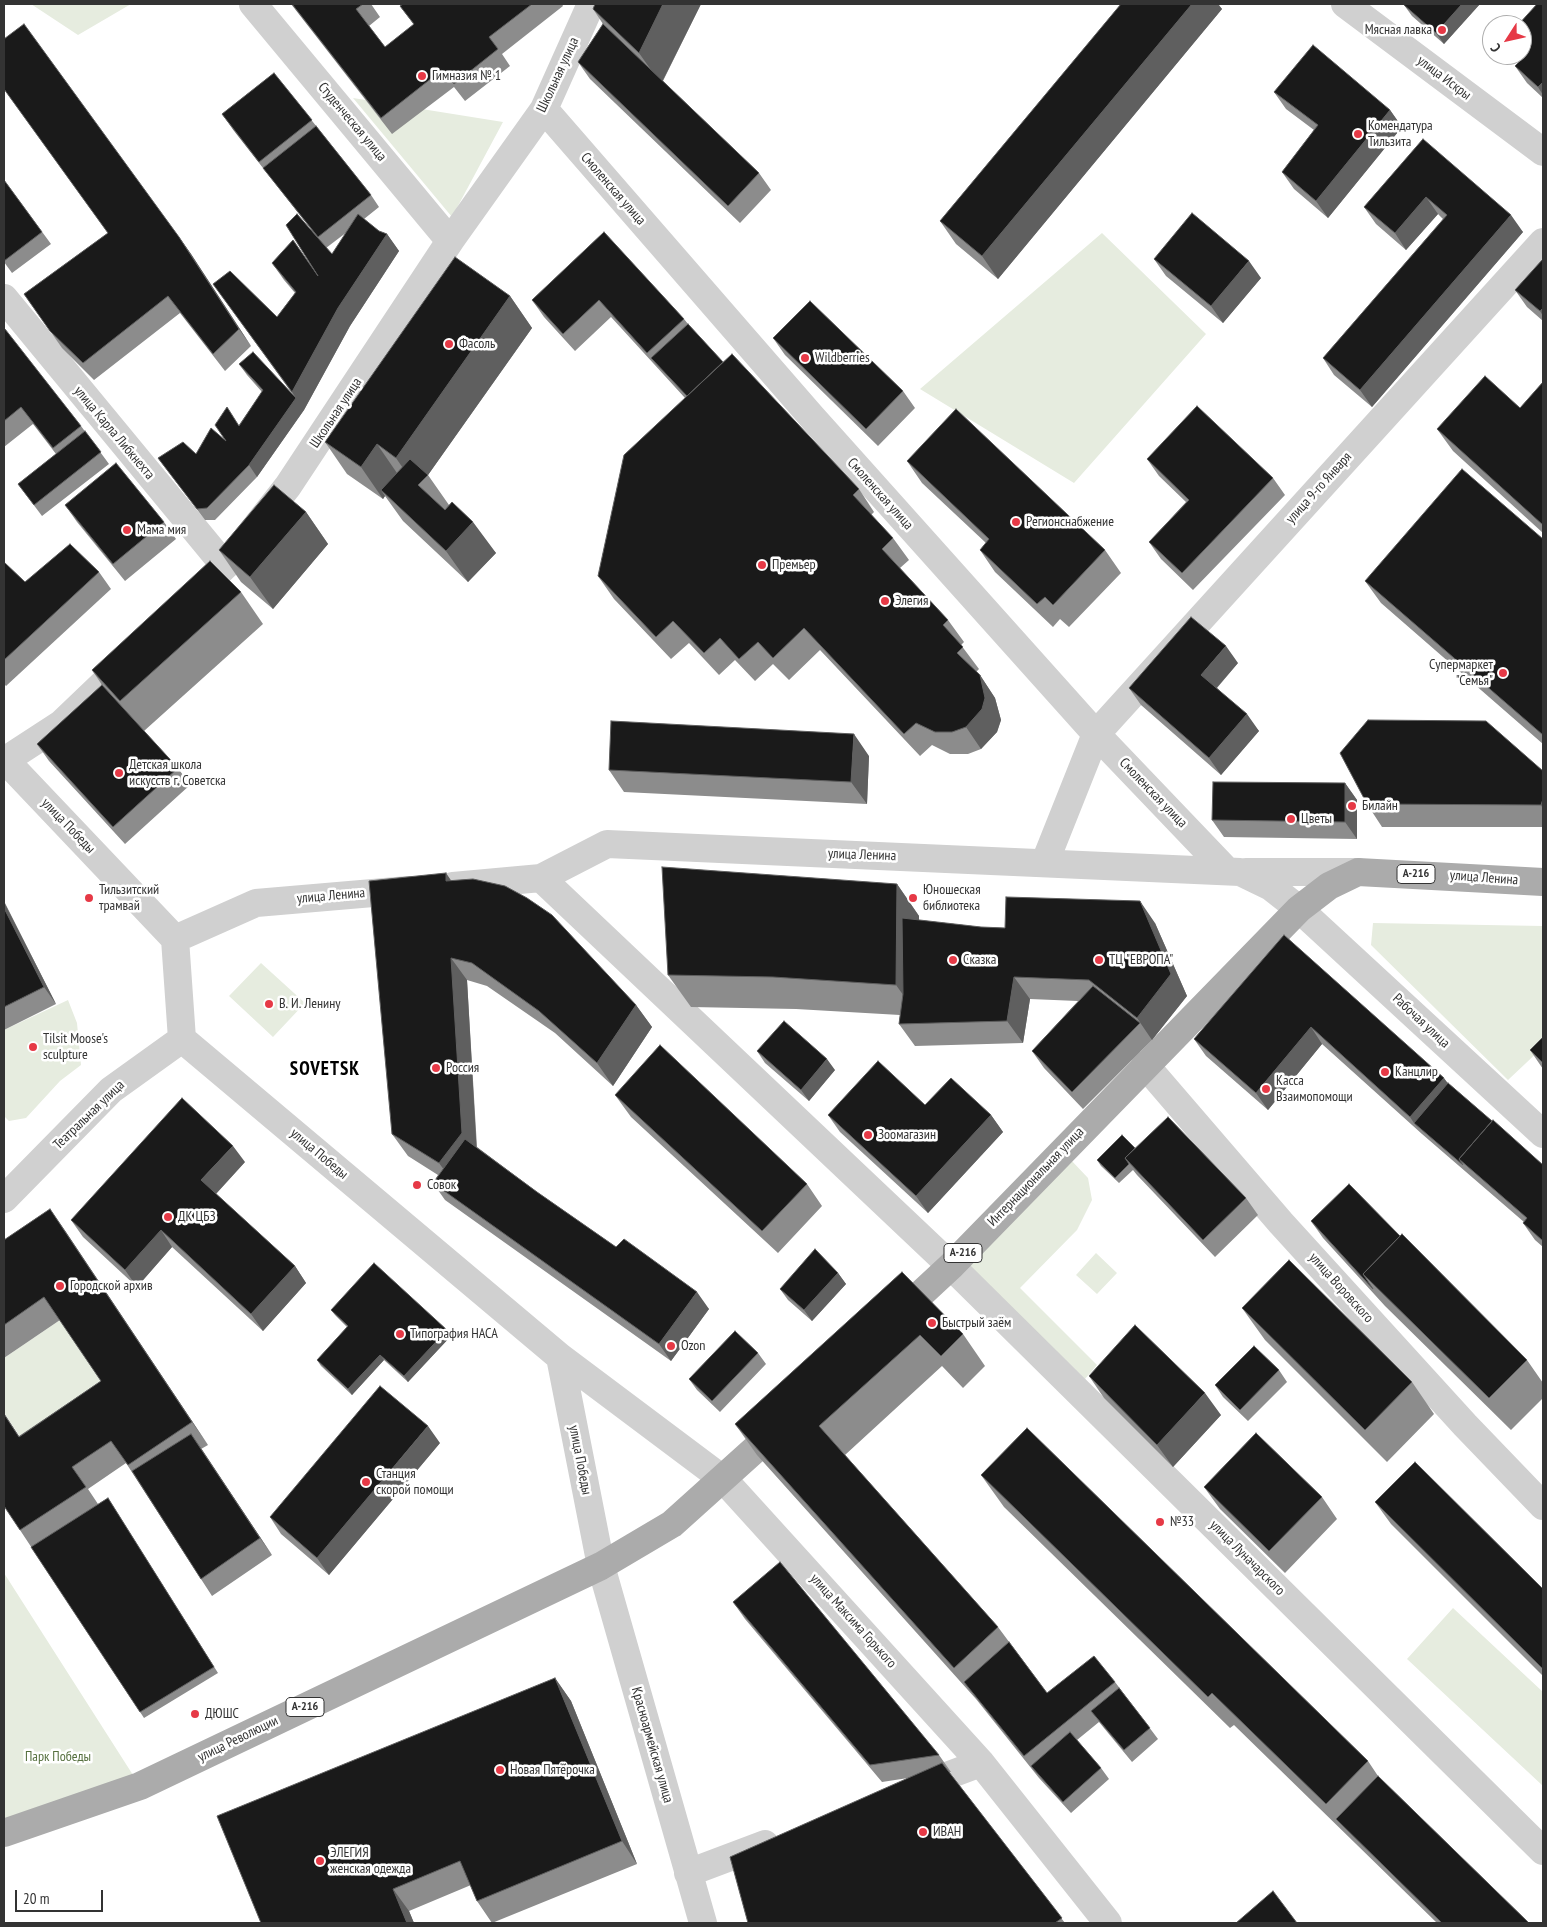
<!DOCTYPE html>
<meta charset="utf-8">
<style>
body{margin:0}
#map{position:relative;width:1547px;height:1927px;overflow:hidden;background:#fff;font-family:"PT Sans Narrow",sans-serif}
canvas{display:block}
.frame{position:absolute;inset:0;border:5px solid #333;pointer-events:none}
.north{position:absolute;left:1482px;top:15px;width:50px;height:50px;box-sizing:border-box;background:#fff;border:1px solid #adadad;border-radius:50%;rotate:235deg;font-size:14px;font-weight:700;line-height:20px;text-align:center;color:#333}
.north::after{content:'';display:block;margin:auto;width:18px;height:22px;background:#e63946;clip-path:polygon(50% 0,100% 100%,50% 72%,0 100%)}
.scale{position:absolute;left:15px;top:1890px;width:88px;height:22px;box-sizing:border-box;border:2px solid #333;border-top:0;padding-left:6px;font-size:15px;line-height:18px;white-space:nowrap;color:#333;-webkit-text-stroke:4px #fff;paint-order:stroke}
</style>
<div id="map">
<canvas width="1547" height="1927"></canvas>
<div class="frame"></div>
<div class="north">С</div>
<div class="scale">20 m</div>
</div>
<script>
const context = document.querySelector('canvas').getContext('2d');
context.lineJoin = 'round';
function fill(path, color) { context.fillStyle = color; context.fill(path, 'evenodd'); }
const toPath = rows => new Path2D(rows.map(r => 'M' + r).join(''));
function strokePath(path, color, width, dash) { context.strokeStyle = color; context.lineWidth = width; context.lineCap = dash ? 'butt' : 'round'; context.setLineDash(dash || []); context.stroke(path); }
function drawText(font, color, halo, rows, align = 'center') {
  context.font = font + ' "PT Sans Narrow",sans-serif'; context.lineWidth = 5; context.setLineDash([]); context.textBaseline = 'middle'; context.strokeStyle = halo; context.fillStyle = color; for (const [text, x, y, turn = 0] of rows) {
    context.save(); context.translate(x, y); context.rotate((+turn || 0) * Math.PI / 180); context.textAlign = isNaN(turn) ? turn : align; if (halo) context.strokeText(text, 0, 0); context.fillText(text, 0, 0); context.restore();
  }
}
fill(toPath([
 [31,4,131,4,78,35],
 [353,98,503,122,452,217],
 [1102,233,1206,334,1074,483,920,389],
 [1373,923,1543,926,1543,1047,1508,1080,1371,945],
 [261,963,305,1003,273,1037,229,996],
 [68,1000,77,1023,81,1065,60,1081,26,1118,9,1121,4,1116,4,1030],
 [1070,1159,1088,1178,1092,1200,1077,1230,1020,1288,1097,1365,1085,1379,968,1265],
 [1096,1253,1117,1273,1097,1294,1076,1275],
 [60,1320,117,1403,35,1459,4,1413,4,1358],
 [4,1573,140,1786,4,1833],
 [1453,1608,1543,1692,1543,1786,1407,1659]
]), '#e6ecdf');
strokePath(toPath([
 [253,4,450,241],
 [1345,4,1543,152],
 [544,109,811,416,1096,734,1226,870],
 [4,298,225,566],
 [194,596,225,566,288,486,450,241,544,109,591,4],
 [4,759,175,939,182,1039,560,1357,601,1566,703,1923],
 [4,761,61,724,129,659],
 [1045,862,1096,734,1543,242],
 [1246,872,1358,872],
 [541,878,951,1266,1543,1851],
 [453,886,541,878,607,844,1240,872,1271,887,1299,909,1543,1134],
 [175,939,256,903,408,890],
 [1145,1065,1281,1223,1465,1425,1543,1506],
 [4,1199,111,1090,182,1039],
 [560,1357,724,1480,981,1763,1108,1923],
 [917,1787,981,1763],
 [688,1873,765,1844]
]), '#d0d0d0', 28);
strokePath(toPath([
 [895,1318,951,1266,1299,909,1329,886,1358,872,1543,882],
 [4,1833,140,1786,601,1566,672,1524,782,1425]
]), '#ababab', 28);
fill(toPath([
 [291,4,371,4,380,17,369,26,385,47,414,25,400,6,403,4,562,4,563,6,502,54,510,66,465,101,454,87,392,134],
 [701,4,663,81,759,173,771,190,740,223,590,79,578,62,603,24,593,9],
 [1121,4,1218,4,1222,9,998,279,956,244,940,221],
 [1405,4,1480,4,1444,44,1412,16,1404,5],
 [1543,4,1543,98,1527,83,1515,66,1519,62,1512,55,1522,55],
 [4,39,179,237,191,254,251,346,225,371,180,313,94,380,62,348,24,294,108,233,4,89],
 [274,73,371,195,379,207,364,219,379,231,387,234,399,251,350,326,304,410,257,477,215,520,205,520,158,458,196,454,226,441,239,425,262,392,247,375,239,364,294,396,213,284,277,317,295,293,284,280,272,263,316,273,317,237,234,131,222,114],
 [347,232,332,254,326,248],
 [1274,92,1390,110,1402,127,1328,218,1294,189,1282,172,1314,130,1286,109],
 [1423,139,1523,232,1372,407,1334,375,1323,358,1443,219,1438,214,1406,250,1376,224,1364,207],
 [4,180,51,244,12,273,4,262],
 [604,232,684,319,688,324,723,362,859,489,874,512,871,515,893,538,909,560,900,568,948,620,964,642,961,645,979,669,976,672,980,675,995,698,1001,720,997,732,981,749,968,754,950,754,932,745,920,756,820,650,789,680,773,664,755,681,735,660,719,675,689,643,671,659,614,599,598,576,685,398,611,317,575,351,544,317,532,300],
 [1154,259,1261,278,1223,323,1166,276],
 [1543,259,1543,321,1527,307,1515,290],
 [510,296,532,328,428,475,449,505,496,553,468,582,403,521,385,496,383,499,347,474,325,442],
 [4,329,81,426,109,464,42,516,18,484,56,454,33,424,4,447],
 [773,338,903,391,915,408,878,446,785,355],
 [1543,382,1543,533,1453,451,1437,429,1520,408],
 [1147,459,1273,478,1285,495,1193,590,1161,559,1149,542,1186,502,1159,476],
 [907,461,1105,550,1121,573,1069,627,1060,619,1053,627,995,572,980,550,986,543,922,483],
 [65,505,164,522,176,539,125,581,77,522],
 [306,512,328,544,273,609,241,582,219,550],
 [1543,539,1543,744,1381,603,1365,581],
 [4,562,25,582,99,572,111,589,6,686,4,684],
 [241,592,263,624,144,731,178,768,190,785,125,844,49,761,37,744,102,685,92,670],
 [1238,663,1217,688,1259,731,1221,775,1141,705,1129,688],
 [869,756,867,804,624,792,609,770],
 [1543,771,1543,827,1382,827,1367,804],
 [1345,783,1357,800,1357,839,1224,837,1212,820],
 [451,881,636,1005,652,1027,613,1086,555,1033,487,986,467,980,477,1147,537,1192,616,1247,709,1309,671,1361,445,1200,433,1183,438,1175,408,1156,392,1134],
 [897,884,919,916,919,920,981,927,1005,928,1155,923,1187,996,1152,1040,1083,1109,1044,1068,1032,1051,1078,1001,1030,999,1023,1043,915,1046,899,1024,900,1015,796,1009,691,1007,668,975],
 [4,901,56,1004,4,1030],
 [1284,935,1448,1083,1543,1165,1543,1247,1535,1240,1523,1223,1524,1222,1422,1134,1322,1044,1268,1110,1206,1056,1194,1039],
 [1543,1037,1543,1069,1530,1050],
 [757,1051,835,1070,809,1101,765,1063],
 [615,1095,807,1184,822,1206,778,1253,631,1117],
 [925,1105,991,1115,1003,1132,928,1213,840,1132,828,1115],
 [1135,1148,1246,1198,1258,1215,1215,1257,1137,1175,1133,1170,1119,1183,1101,1166,1097,1160],
 [245,1162,216,1194,295,1266,306,1283,263,1331,172,1247,137,1287,83,1237,71,1220],
 [50,1209,208,1445,201,1449,272,1555,212,1596,201,1579,126,1463,88,1489,98,1504,108,1498,218,1673,144,1718,20,1530,4,1413,19,1436,101,1381,60,1320,4,1358,4,1240],
 [1311,1221,1400,1236,1527,1360,1543,1383,1543,1398,1511,1430,1385,1306,1323,1238],
 [902,1272,963,1334,985,1366,963,1388,942,1366,845,1455,998,1627,1047,1693,1115,1682,1158,1739,1132,1762,1099,1722,1077,1740,1101,1768,1109,1779,1071,1813,1039,1778,976,1699,757,1455,735,1424],
 [838,1273,846,1284,812,1321,788,1300,780,1289],
 [1242,1308,1412,1382,1434,1414,1387,1462,1265,1340],
 [331,1310,447,1330,451,1336,408,1382,384,1360,352,1395,321,1366,317,1360,347,1327,335,1315],
 [758,1353,766,1364,720,1412,697,1390,689,1379],
 [1279,1370,1287,1382,1248,1421,1223,1397,1215,1385],
 [1089,1376,1221,1415,1173,1467,1104,1398],
 [440,1443,329,1575,281,1534,270,1517],
 [981,1475,1368,1761,1378,1776,1529,1923,1437,1923,1234,1725,1230,1728,1004,1507],
 [1204,1487,1322,1497,1337,1519,1285,1573,1220,1509],
 [1375,1502,1543,1589,1543,1676,1391,1524],
 [733,1602,939,1755,951,1772,949,1772,1065,1923,748,1923,908,1778,882,1782,745,1619],
 [555,1678,571,1701,637,1864,492,1923,477,1901,471,1885,409,1911,414,1923,261,1923]
]), '#8c8c8c');
fill(toPath([
 [663,4,701,4,661,84,639,53],
 [1192,4,1218,4,1222,9,998,279,982,256],
 [1462,4,1480,4,1444,44,1436,33],
 [1543,82,1543,95,1538,87],
 [1390,110,1402,127,1328,218,1316,201],
 [1426,197,1438,214,1406,250,1395,233],
 [1511,215,1523,232,1372,407,1360,390],
 [387,234,399,251,350,326,304,410,257,477,249,465,296,398,292,392,338,308],
 [179,237,191,254,251,346,239,329],
 [1249,261,1261,278,1223,323,1211,306],
 [510,296,532,328,428,475,418,485,418,490,396,458],
 [1543,308,1543,316,1540,311],
 [377,444,399,476,381,490,385,496,383,499,361,467],
 [306,512,328,544,273,609,250,577],
 [473,522,496,553,468,582,446,551],
 [1226,646,1238,663,1213,692,1201,675],
 [980,675,995,698,1001,720,997,732,981,749,966,727],
 [1247,714,1259,731,1221,775,1209,758],
 [854,734,869,756,867,804,851,782],
 [1345,783,1357,800,1357,839,1345,822],
 [1543,799,1543,809,1541,805],
 [446,873,461,895,446,881],
 [897,884,919,916,919,1017,896,985],
 [4,901,5,904,56,1004,44,987,4,908],
 [1140,901,1155,923,1187,996,1152,1040,1137,1018],
 [451,958,467,980,477,1156,455,1185,439,1163],
 [1014,977,1030,999,1023,1043,1007,1021],
 [636,1005,652,1027,613,1086,597,1063],
 [1311,1027,1322,1044,1268,1110,1256,1093],
 [827,1059,835,1070,809,1101,801,1090],
 [1444,1078,1456,1095,1414,1123,1410,1117],
 [991,1115,1003,1132,928,1213,916,1196],
 [233,1146,245,1162,213,1197,201,1180],
 [50,1209,66,1232,208,1445,192,1422],
 [161,1230,172,1247,137,1287,125,1270],
 [295,1266,306,1283,263,1331,251,1314],
 [838,1273,846,1284,812,1321,804,1310],
 [697,1292,709,1309,671,1361,659,1344],
 [447,1330,451,1336,408,1382,404,1376],
 [380,1355,384,1360,352,1395,348,1389],
 [1205,1393,1221,1415,1173,1467,1157,1445],
 [428,1426,440,1443,329,1575,317,1558],
 [191,1434,203,1451,272,1555,260,1538],
 [555,1678,571,1701,637,1864,622,1841],
 [393,1889,409,1911,414,1923,407,1923]
]), '#5f5f5f');
const building = toPath([
 [292,4,363,4,356,9,385,47,414,24,400,6,403,4,532,4,489,37,498,49,454,84,442,70,381,118,292,4],
 [595,4,663,4,639,53,593,9,595,4],
 [1121,4,1192,4,982,256,940,221,1121,4],
 [1405,4,1462,4,1436,33,1404,5,1405,4],
 [1537,4,1543,4,1543,82,1538,87,1515,66,1522,59,1518,55,1522,55,1522,25,1518,25,1537,4],
 [24,24,179,237,239,329,213,354,168,296,83,363,50,331,24,294,108,233,4,89,4,39,24,24],
 [603,24,759,173,728,206,578,62,603,24],
 [1313,45,1390,110,1316,201,1282,172,1318,125,1274,92,1313,45],
 [274,73,312,120,259,162,222,114,274,73],
 [316,126,371,195,318,237,263,168,316,126],
 [1423,139,1511,215,1360,390,1323,358,1447,215,1426,197,1395,233,1364,207,1423,139],
 [4,180,42,232,4,261,4,180],
 [1192,213,1249,261,1211,306,1154,259,1192,213],
 [297,214,332,254,358,214,379,231,387,234,338,308,292,392,213,284,230,271,277,317,296,292,272,263,293,240,318,276,286,225,297,214],
 [604,232,684,319,647,353,599,300,563,334,532,300,604,232],
 [455,257,510,296,396,458,377,444,361,467,325,442,455,257],
 [1543,259,1543,308,1540,311,1515,290,1543,259],
 [810,301,903,391,866,429,773,338,810,301],
 [688,324,723,362,687,396,651,358,688,324],
 [4,329,5,329,81,426,53,448,21,407,4,421,4,329],
 [253,352,296,398,249,465,207,508,197,509,158,458,183,442,196,454,211,428,226,441,215,425,227,407,239,426,263,390,239,364,253,352],
 [732,354,859,489,853,495,893,538,882,549,948,620,943,625,963,647,957,653,980,675,985,698,982,709,966,727,952,732,935,732,916,723,904,734,804,628,773,658,758,642,739,659,720,638,704,653,673,621,656,637,598,576,624,455,732,354],
 [1485,376,1520,408,1543,382,1543,525,1437,429,1485,376],
 [1197,406,1273,478,1182,573,1149,542,1189,500,1147,459,1197,406],
 [956,409,1105,550,1053,605,1045,597,1037,604,980,550,989,539,907,461,956,409],
 [85,431,101,452,34,505,18,484,85,431],
 [410,459,428,475,418,485,445,510,452,502,473,522,446,551,381,490,410,459],
 [116,463,164,522,113,564,65,505,116,463],
 [1462,469,1543,539,1543,735,1365,581,1462,469],
 [274,485,306,512,250,577,219,550,274,485],
 [70,544,99,572,4,660,4,562,25,582,70,544],
 [210,561,241,592,120,701,92,670,210,561],
 [1191,617,1226,646,1201,675,1247,714,1209,758,1129,688,1191,617],
 [102,685,178,768,113,827,37,744,102,685],
 [1368,720,1486,721,1543,771,1543,799,1541,805,1367,804,1340,753,1368,720],
 [611,721,854,734,851,782,609,770,611,721],
 [1213,782,1345,783,1345,822,1212,820,1213,782],
 [662,867,897,884,896,985,773,977,668,975,662,867],
 [446,873,446,881,473,879,505,886,527,898,552,915,636,1005,597,1063,539,1011,472,963,451,958,462,1133,439,1163,392,1134,369,881,446,873],
 [1006,897,1140,901,1171,974,1137,1018,1089,980,1014,977,1007,1021,899,1024,903,994,902,918,981,927,1005,928,1006,897],
 [4,908,44,987,4,1007,4,908],
 [1284,935,1444,1078,1410,1117,1311,1027,1256,1093,1194,1039,1284,935],
 [1093,986,1140,1023,1072,1092,1032,1051,1093,986],
 [784,1021,827,1059,801,1090,757,1051,784,1021],
 [1543,1037,1543,1063,1530,1050,1543,1037],
 [660,1045,807,1184,762,1231,615,1095,660,1045],
 [878,1061,925,1105,951,1078,991,1115,916,1196,828,1115,878,1061],
 [1448,1083,1492,1121,1459,1159,1463,1165,1414,1123,1448,1083],
 [182,1098,233,1146,201,1180,295,1266,251,1314,161,1230,125,1270,71,1220,182,1098],
 [1168,1117,1246,1198,1203,1240,1125,1158,1168,1117],
 [1493,1120,1543,1165,1543,1241,1523,1223,1527,1218,1459,1159,1493,1120],
 [1122,1135,1135,1148,1125,1158,1129,1164,1115,1178,1097,1160,1122,1135],
 [465,1139,537,1192,616,1247,624,1239,697,1292,659,1344,433,1183,465,1139],
 [1349,1184,1400,1236,1363,1274,1373,1289,1311,1221,1349,1184],
 [50,1209,192,1422,128,1465,111,1441,72,1467,86,1487,20,1530,4,1506,4,1414,19,1437,101,1381,44,1297,4,1325,4,1240,50,1209],
 [1402,1234,1527,1360,1489,1398,1363,1274,1402,1234],
 [815,1249,838,1273,804,1310,780,1289,815,1249],
 [1289,1260,1412,1382,1365,1430,1242,1308,1289,1260],
 [374,1263,447,1330,404,1376,380,1355,348,1389,317,1360,348,1326,331,1310,374,1263],
 [902,1272,963,1334,941,1356,920,1335,819,1426,998,1627,954,1668,735,1424,902,1272],
 [1135,1325,1205,1393,1157,1445,1089,1376,1135,1325],
 [735,1331,758,1353,712,1401,689,1379,735,1331],
 [1254,1346,1279,1370,1240,1410,1215,1385,1254,1346],
 [380,1386,428,1426,317,1558,270,1517,380,1386],
 [1027,1428,1368,1761,1326,1804,1212,1693,1208,1697,981,1475,1027,1428],
 [1256,1433,1322,1497,1269,1551,1204,1487,1256,1433],
 [191,1434,260,1538,201,1579,132,1471,191,1434],
 [1415,1462,1543,1589,1543,1669,1375,1502,1415,1462],
 [108,1498,214,1667,140,1712,31,1547,108,1498],
 [780,1562,939,1755,870,1765,733,1602,780,1562],
 [1009,1642,1047,1693,1094,1656,1115,1682,1024,1756,964,1682,1009,1642],
 [555,1678,622,1841,477,1901,460,1861,393,1889,407,1923,261,1923,217,1816,555,1678],
 [1119,1688,1150,1728,1124,1750,1091,1711,1119,1688],
 [1070,1732,1101,1768,1063,1802,1031,1766,1070,1732],
 [942,1763,1062,1918,1055,1923,748,1923,730,1857,942,1763],
 [1378,1776,1529,1923,1442,1923,1336,1819,1378,1776],
 [1273,1891,1297,1923,1236,1923,1273,1891]
]);
fill(building, '#1a1a1a');
strokePath(building, '#5f5f5f', 1);
for (const [x, y, r, color] of [
 [1442,30,5,"#e63946"],
 [422,76,5,"#e63946"],
 [1358,134,5,"#e63946"],
 [449,344,5,"#e63946"],
 [805,358,5,"#e63946"],
 [1016,522,5,"#e63946"],
 [127,530,5,"#e63946"],
 [762,565,5,"#e63946"],
 [885,601,5,"#e63946"],
 [1503,673,5,"#e63946"],
 [119,773,5,"#e63946"],
 [1352,806,5,"#e63946"],
 [1291,819,5,"#e63946"],
 [89,898,5,"#e63946"],
 [913,898,5,"#e63946"],
 [953,960,5,"#e63946"],
 [1099,960,5,"#e63946"],
 [269,1004,5,"#e63946"],
 [33,1047,5,"#e63946"],
 [436,1068,5,"#e63946"],
 [1385,1072,5,"#e63946"],
 [1266,1089,5,"#e63946"],
 [868,1135,5,"#e63946"],
 [417,1185,5,"#e63946"],
 [168,1217,5,"#e63946"],
 [60,1286,5,"#e63946"],
 [932,1323,5,"#e63946"],
 [400,1334,5,"#e63946"],
 [671,1346,5,"#e63946"],
 [366,1482,5,"#e63946"],
 [1160,1522,5,"#e63946"],
 [195,1714,5,"#e63946"],
 [500,1770,5,"#e63946"],
 [923,1832,5,"#e63946"],
 [320,1861,5,"#e63946"]
]) { const dot = new Path2D(); dot.arc(x, y, r, 0, 2 * Math.PI); context.fillStyle = color; context.fill(dot); strokePath(dot, '#fff', 2); }
for (const [x, y, w] of [
 [1416,874,38],
 [963,1253,38],
 [305,1707,38]
]) { const box = new Path2D(); box.roundRect(x - w / 2, y - 9.5, w, 19, 4); context.fillStyle = '#fff'; context.fill(box); strokePath(box, '#333', 1); }
drawText('bold 12px', '#333', null, [
 ["А-216",1416,874],
 ["А-216",963,1253],
 ["А-216",305,1707]
]);
drawText('14px', '#333', '#fff', [
 ["Мясная лавка",1432,30,"right"],
 ["Гимназия № 1",432,76],
 ["Комендатура",1368,126],
 ["Тильзита",1368,142],
 ["Фасоль",459,344],
 ["Wildberries",815,358],
 ["Регионснабжение",1026,522],
 ["Мама мия",137,530],
 ["Премьер",772,565],
 ["Элегия",895,601],
 ["Супермаркет",1493,665,"right"],
 ["\"Семья\"",1493,681,"right"],
 ["Детская школа",129,765],
 ["искусств г. Советска",129,781],
 ["Билайн",1362,806],
 ["Цветы",1301,819],
 ["Тильзитский",99,890],
 ["трамвай",99,906],
 ["Юношеская",923,890],
 ["библиотека",923,906],
 ["Сказка",963,960],
 ["ТЦ \"ЕВРОПА\"",1109,960],
 ["В. И. Ленину",279,1004],
 ["Tilsit Moose's",43,1039],
 ["sculpture",43,1055],
 ["Россия",446,1068],
 ["Канцлир",1395,1072],
 ["Касса",1276,1081],
 ["Взаимопомощи",1276,1097],
 ["Зоомагазин",878,1135],
 ["Совок",427,1185],
 ["ДК ЦБЗ",178,1217],
 ["Городской архив",70,1286],
 ["Быстрый заём",942,1323],
 ["Типография НАСА",410,1334],
 ["Ozon",681,1346],
 ["Станция",376,1474],
 ["скорой помощи",376,1490],
 ["№33",1170,1522],
 ["ДЮШС",205,1714],
 ["Новая Пятёрочка",510,1770],
 ["ИВАН",933,1832],
 ["ЭЛЕГИЯ",330,1853],
 ["женская одежда",330,1869]
], 'left');
drawText('14px', '#333', '#fff', [
 ["Школьная улица",558,75,-65],
 ["улица Искры",1444,78,37],
 ["Студенческая улица",352,122,50],
 ["Смоленская улица",613,189,49],
 ["Школьная улица",336,413,-56],
 ["улица Карла Либкнехта",114,433,50],
 ["улица 9-го Января",1319,488,-48],
 ["Смоленская улица",880,494,48],
 ["Смоленская улица",1153,793,46],
 ["улица Победы",68,826,46],
 ["улица Ленина",862,855,2],
 ["улица Ленина",1484,878,4],
 ["улица Ленина",331,896,-5],
 ["Рабочая улица",1421,1021,43],
 ["Театральная улица",89,1115,-44],
 ["улица Победы",319,1154,40],
 ["Интернациональная улица",1036,1177,-46],
 ["улица Воровского",1341,1288,48],
 ["улица Победы",580,1460,79],
 ["улица Луначарского",1247,1558,45],
 ["улица Максима Горького",853,1621,48],
 ["улица Революции",238,1739,-26],
 ["Красноармейская улица",652,1745,74]
]);
drawText('14px', '#56703f', '#fff', [
 ["Парк Победы",58,1757]
]);
context.letterSpacing = '1px';
drawText('bold 19px', '#000', '#fff', [
 ["SOVETSK",325,1070]
]);
context.letterSpacing = '0px';
</script>
